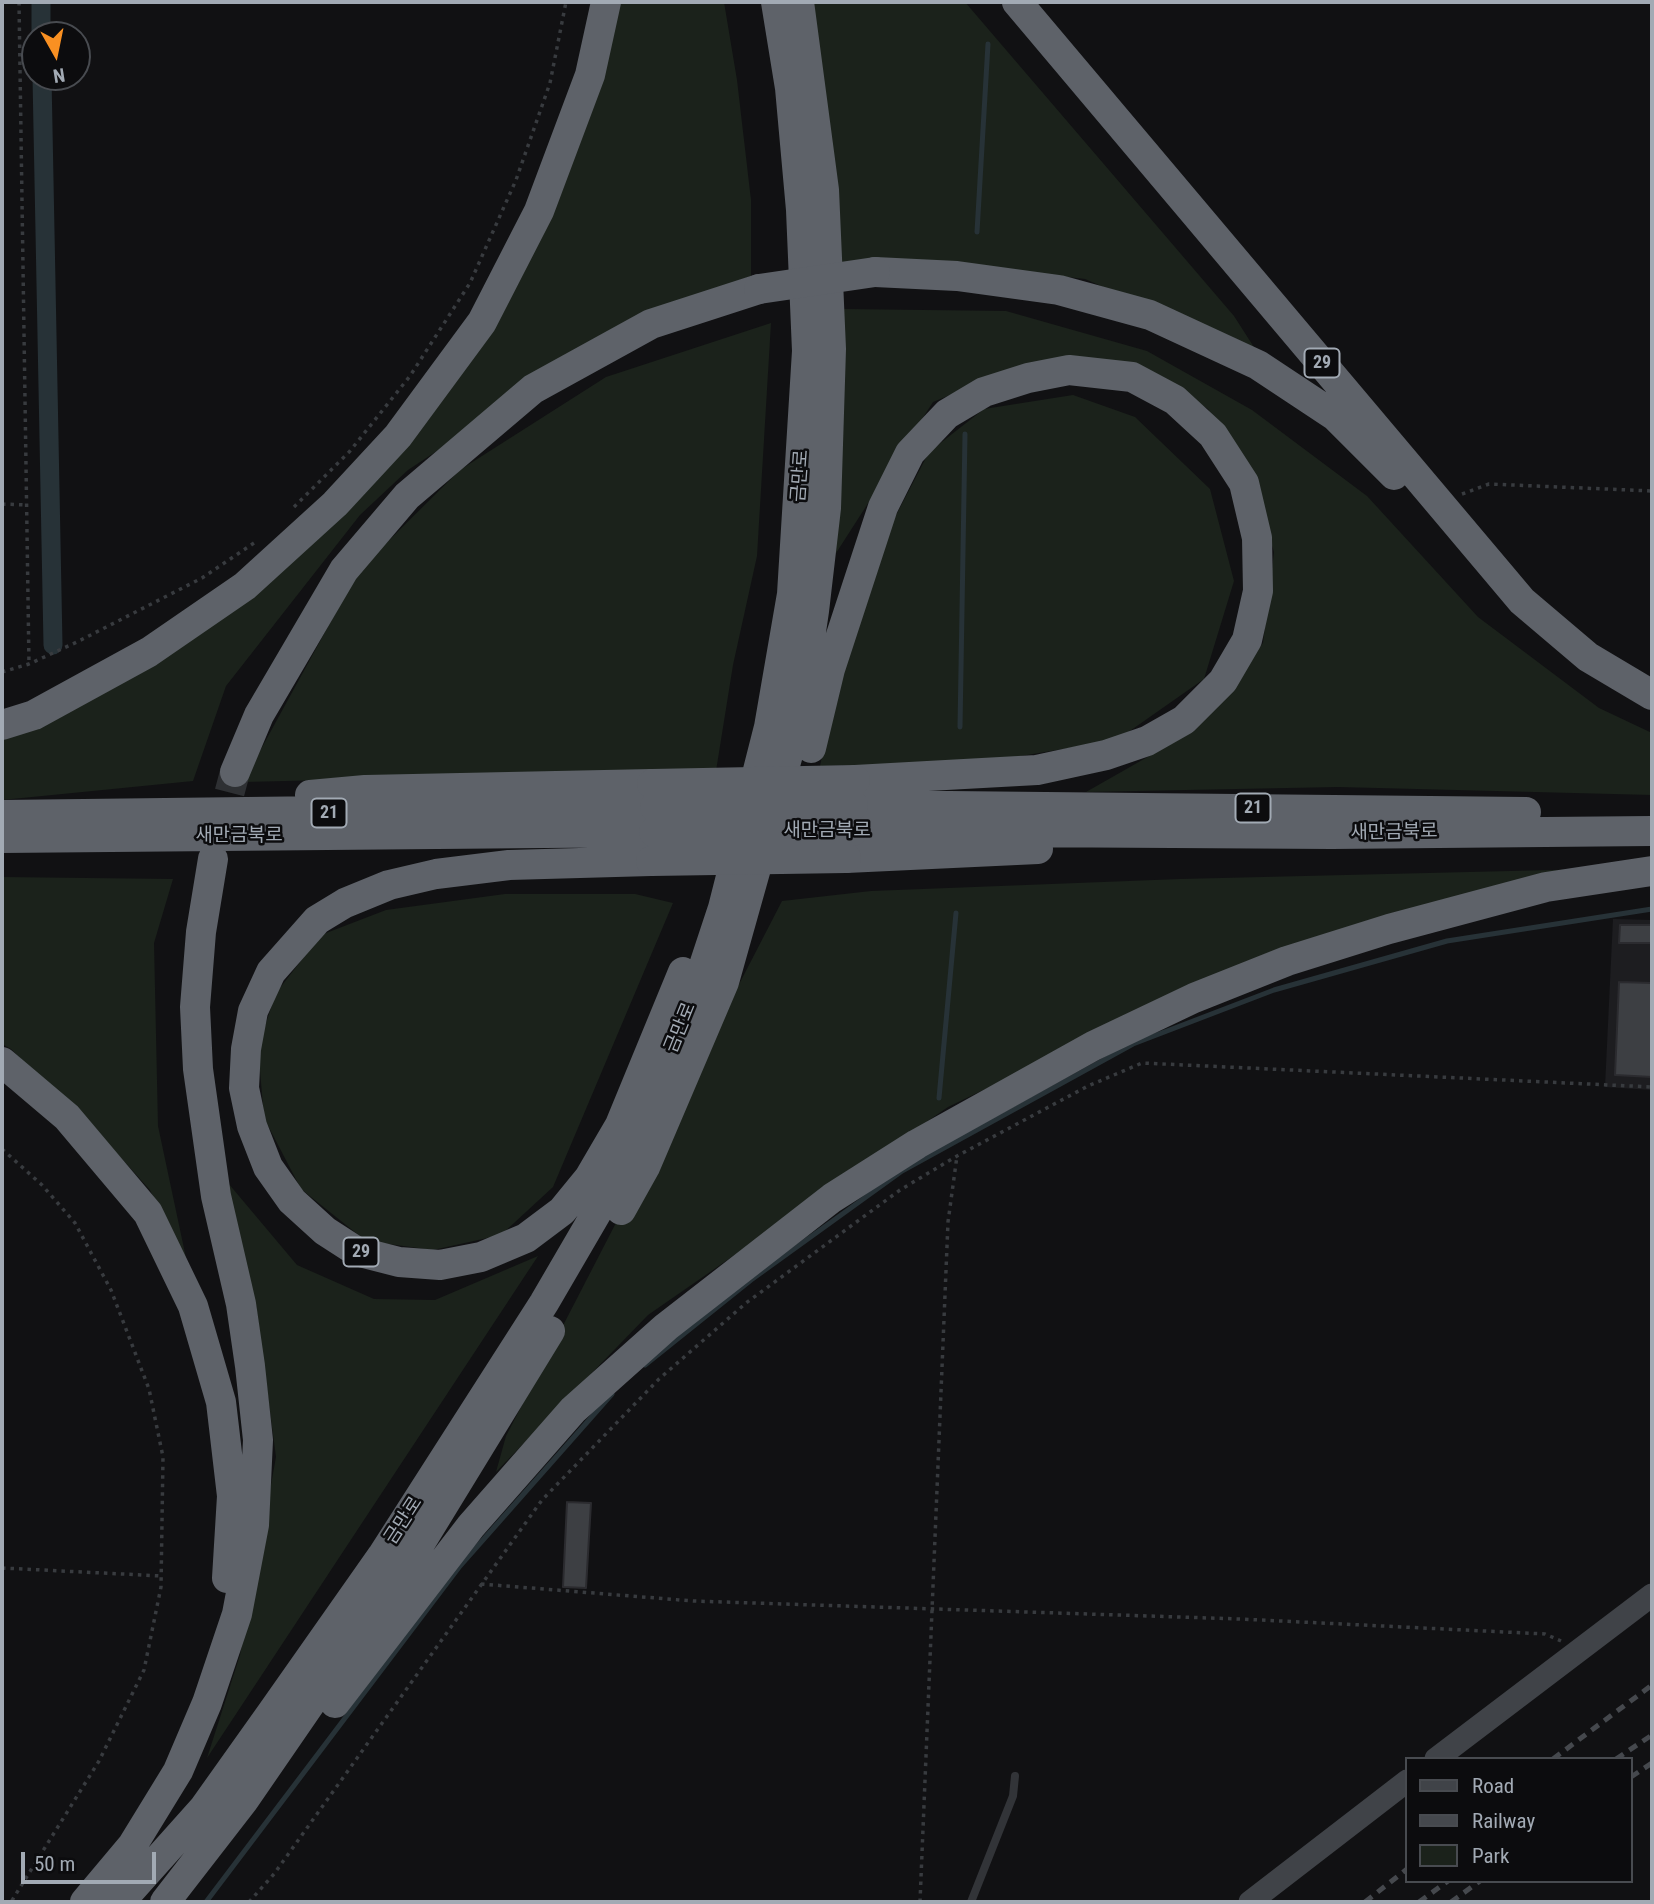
<!DOCTYPE html>
<meta charset="utf-8">
<style>
body{margin:0}
#map{position:relative;width:1654px;height:1904px;overflow:hidden;background:#111113;font-family:"Roboto Condensed",sans-serif}
canvas{display:block}
.frame{position:absolute;inset:0;border:4px solid #a2aab4;pointer-events:none}
.legend{position:absolute;left:1405px;top:1757px;width:228px;height:126px;box-sizing:border-box;background:#0c0c0e;border:2px solid #484b50;margin:0;padding:9px 12px;list-style:none;font-size:21px;color:#a2aab4}
.legend li{display:flex;align-items:center;gap:14px;height:35px}
.legend b{width:35px;border:2px solid #484b50}
.north{position:absolute;left:21px;top:21px;width:70px;height:70px;box-sizing:border-box;background:#0c0c0e;border:2px solid #484b50;border-radius:50%;rotate:171deg;font-size:19px;font-weight:700;line-height:28px;text-align:center;color:#a2aab4}
.north::after{content:'';display:block;margin:auto;width:24px;height:32px;background:#f99022;clip-path:polygon(50% 0,100% 100%,50% 72%,0 100%)}
.scale{position:absolute;left:21px;top:1852px;width:135px;height:32px;box-sizing:border-box;border:4px solid #a2aab4;border-top:0;padding-left:9px;font-size:21px;line-height:24px;white-space:nowrap;color:#a2aab4;-webkit-text-stroke:5px #0c0c0e;paint-order:stroke}
</style>
<div id="map">
<canvas width="1654" height="1904"></canvas>
<div class="frame"></div>
<ul class="legend">
<li><b style="height:9px;background:#404348"></b>Road</li>
<li><b style="height:9px;background:#45484d"></b>Railway</li>
<li><b style="height:19px;background:#1b221b"></b>Park</li>
</ul>
<div class="north">N</div>
<div class="scale">50 m</div>
</div>
<script>
const context = document.querySelector('canvas').getContext('2d');
context.lineJoin = 'round';
function fill(path, color) { context.fillStyle = color; context.fill(path, 'evenodd'); }
const toPath = rows => new Path2D(rows.map(r => 'M' + r).join(''));
function strokePath(path, color, width, dash) { context.strokeStyle = color; context.lineWidth = width; context.lineCap = dash ? 'butt' : 'round'; context.setLineDash(dash || []); context.stroke(path); }
function drawText(font, color, halo, rows, align = 'center') {
  context.font = font + ' "Roboto Condensed","Noto Sans KR",sans-serif'; context.lineWidth = 5; context.setLineDash([]); context.textBaseline = 'middle'; context.strokeStyle = halo; context.fillStyle = color; for (const [text, x, y, turn = 0] of rows) {
    context.save(); context.translate(x, y); context.rotate((+turn || 0) * Math.PI / 180); context.textAlign = isNaN(turn) ? turn : align; if (halo) context.strokeText(text, 0, 0); context.fillText(text, 0, 0); context.restore();
  }
}
fill(toPath([
 [1613,919,1652,920,1652,1090,1605,1087]
]), '#1d1d20');
fill(toPath([
 [617,2,724,2,737,80,751,200,751,276,642,316,408,470,360,515,226,686,193,781,2,800,2,733,317,535,554,210],
 [807,2,965,2,1234,316,1259,355,1085,279,910,259,841,266],
 [843,309,1006,311,1147,351,1252,410,1367,496,1478,617,1599,708,1652,733,1652,795,1338,787,1086,792,1195,730,1263,643,1274,552,1250,474,1208,409,1156,375,1009,371,933,402,831,561],
 [771,323,757,556,733,665,716,771,243,782,359,570,460,470,606,377],
 [1073,395,1135,417,1210,489,1234,581,1204,679,1117,740,979,763,820,766,832,710,881,544,929,452,984,409],
 [1593,869,1268,953,948,1107,648,1315,496,1472,506,1436,782,901,871,891,1180,879],
 [2,877,173,879,154,943,158,1126,189,1272,150,1190,122,1159,11,1049,2,1044],
 [505,894,635,894,673,903,553,1187,501,1235,433,1250,366,1241,301,1189,264,1118,258,1047,276,993,321,935,386,910],
 [223,1177,297,1265,374,1299,435,1300,538,1256,207,1758,240,1655,276,1457,256,1305]
]), '#1b221b');
strokePath(toPath([
 [977,232,988,44],
 [960,727,965,434],
 [939,1098,956,913],
 [645,1365,751,1280,902,1171,1133,1044,1274,990,1447,941,1652,909],
 [206,1902,460,1566,612,1394]
]), '#273237', 5);
strokePath(toPath([
 [41,2,41,35],
 [42,77,53,645]
]), '#273237', 19);
const building = toPath([
 [1620,925,1652,925,1652,943,1619,943,1620,925],
 [1619,982,1652,983,1652,1077,1615,1075,1619,982],
 [567,1502,591,1503,586,1588,563,1587,567,1502]
]);
fill(building, '#3d3f43');
strokePath(building, '#2b2b2f', 2);
strokePath(toPath([
 [218,836,235,772]
]), '#2e3033', 30, [30, 15]);
strokePath(toPath([
 [19,2,29,664],
 [1462,494,1489,484,1652,491],
 [2,504,27,505],
 [294,507,350,451,410,376,470,283,516,180,550,83,566,2],
 [2,672,29,664,77,642,202,578,257,541],
 [2,1149,42,1185,75,1223,111,1290,149,1389,163,1457,161,1587,144,1670,99,1761,11,1902],
 [2,1568,162,1576],
 [481,1584,693,1601,1240,1619,1545,1634,1561,1641],
 [249,1902,274,1874,542,1500,659,1379,746,1303,900,1190,957,1156,1088,1086,1142,1063,1652,1087],
 [920,1902,948,1222,957,1156]
]), '#383b3f', 3.5, [3.5, 5]);
strokePath(toPath([
 [971,1902,1013,1796,1015,1776]
]), '#323438', 8);
strokePath(toPath([
 [1436,1759,1652,1595],
 [1250,1902,1407,1781]
]), '#404348', 23);
strokePath(toPath([
 [1017,2,1522,601,1588,657,1652,695],
 [875,272,957,276,1059,290,1150,315,1258,365,1335,416,1394,475],
 [2,725,34,715,149,652,245,586,335,504,398,436,482,322,539,211,590,75,606,2],
 [811,748,830,669,883,507,910,453,947,414,984,392,1028,378,1069,370,1132,377,1175,400,1213,435,1244,483,1257,538,1258,591,1247,640,1223,681,1184,720,1147,741,1106,755,1037,770,855,780],
 [235,772,259,715,344,570,407,496,533,389,651,324,759,289],
 [310,795,365,790,652,784],
 [853,805,1526,812],
 [2,815,655,807],
 [853,831,1332,834,1652,831],
 [2,838,654,832],
 [846,858,1038,849],
 [651,861,509,865,436,874,389,885,345,903,317,920,271,972,253,1011,246,1049,244,1088,252,1126,268,1167,292,1201,325,1231,356,1251,399,1262,440,1265,481,1257,526,1238,562,1211,589,1178,620,1125,683,972],
 [2,1062,67,1117,148,1213,193,1306,221,1402,232,1496,227,1578],
 [621,1210,645,1167,724,982,798,719,814,611,826,508,831,349,824,190,799,2],
 [335,1703,471,1526,573,1410,666,1327,832,1198,917,1144,1093,1046,1194,998,1287,961,1389,929,1546,887,1652,871],
 [85,1902,132,1846,178,1771,207,1703,237,1614,254,1525,258,1440,250,1366,241,1304,216,1196,198,1069,195,1007,201,932,213,859],
 [120,1902,204,1808,273,1711,382,1556,544,1303,618,1176,685,1023,723,908,769,727,792,594,807,351,801,210,790,88,776,2],
 [165,1902,244,1800,416,1550,550,1331]
]), '#5e6269', 30);
strokePath(toPath([
 [1553,1759,1652,1685],
 [1616,1759,1652,1735],
 [1631,1777,1652,1763],
 [1365,1902,1407,1869],
 [1419,1902,1448,1881],
 [1451,1902,1480,1881]
]), '#45484d', 5, [9, 7]);
strokePath(toPath([
 [759,289,875,272],
 [652,784,855,780],
 [655,807,853,805],
 [654,832,853,831],
 [651,861,846,858]
]), '#5e6269', 30);
for (const [x, y, w] of [
 [1322,363,35],
 [1253,808,35],
 [329,813,35],
 [361,1252,35]
]) { const box = new Path2D(); box.roundRect(x - w / 2, y - 14.5, w, 29, 5); context.fillStyle = '#0c0c0e'; context.fill(box); strokePath(box, '#a2aab4', 2); }
drawText('bold 18px', '#a2aab4', null, [
 ["29",1322,363],
 ["21",1253,808],
 ["21",329,813],
 ["29",361,1252]
]);
drawText('19px', '#a2aab4', '#0c0c0e', [
 ["금만로",801,476,-86],
 ["새만금북로",827,831],
 ["새만금북로",1394,833,-1],
 ["새만금북로",239,836],
 ["금만로",681,1028,-68],
 ["금만로",404,1521,-57]
]);
</script>
